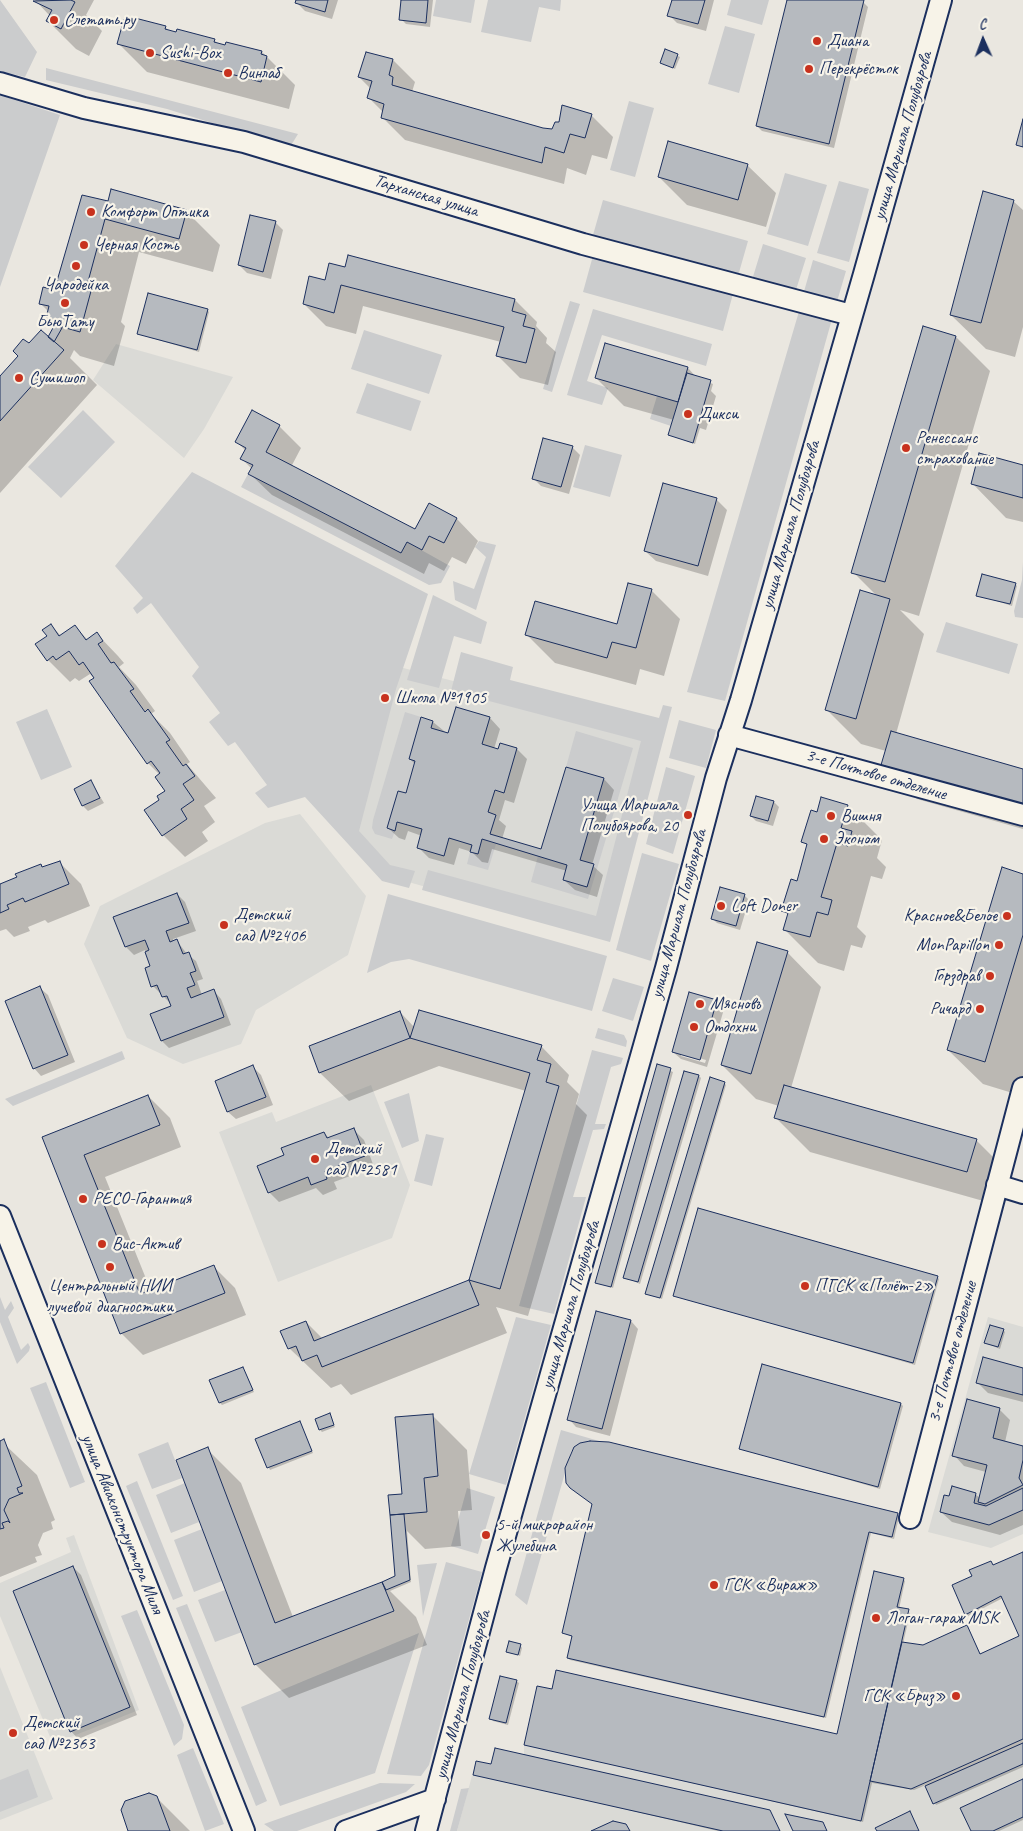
<!DOCTYPE html>
<meta charset="utf-8">
<style>
body{margin:0}
#map{position:relative;width:1023px;height:1831px;overflow:hidden;background:#eae7e0;font-family:Caveat,sans-serif}
canvas{display:block}
.north{position:absolute;left:958px;top:15px;width:50px;height:50px;-webkit-text-stroke:4px #f7f3e8;paint-order:stroke;rotate:358deg;font-size:14px;font-weight:700;line-height:20px;text-align:center;color:#1b2f5e}
.north::after{content:'';display:block;margin:auto;width:18px;height:22px;background:#1b2f5e;clip-path:polygon(50% 0,100% 100%,50% 72%,0 100%)}
</style>
<div id="map">
<canvas width="1023" height="1831"></canvas>
<div class="north">С</div>
</div>
<script>
const context = document.querySelector('canvas').getContext('2d');
context.lineJoin = 'round';
function fill(path, color) { context.fillStyle = color; context.fill(path, 'evenodd'); }
const toPath = rows => new Path2D(rows.map(r => 'M' + r).join(''));
function strokePath(path, color, width, dash) { context.strokeStyle = color; context.lineWidth = width; context.lineCap = dash ? 'butt' : 'round'; context.setLineDash(dash || []); context.stroke(path); }
function drawText(font, color, halo, rows, align = 'center') {
  context.font = font + ' Caveat,sans-serif'; context.lineWidth = 4.5; context.setLineDash([]); context.textBaseline = 'middle'; context.strokeStyle = halo; context.fillStyle = color; for (const [text, x, y, turn = 0] of rows) {
    context.save(); context.translate(x, y); context.rotate((+turn || 0) * Math.PI / 180); context.textAlign = isNaN(turn) ? turn : align; if (halo) context.strokeText(text, 0, 0); context.fillText(text, 0, 0); context.restore();
  }
}
fill(toPath([
 [116,344,233,377,204,429,184,458,93,380],
 [392,665,648,732,594,935,384,875,315,790],
 [300,814,366,896,348,955,256,1010,241,1044,183,1064,127,1038,84,944,100,906,265,823],
 [371,1085,410,1185,392,1238,278,1282,219,1132,272,1112,276,1122],
 [988,1317,1023,1327,1023,1534,991,1548,928,1532],
 [74,1535,139,1710,53,1744,0,1616,0,1583,71,1552,66,1538],
 [0,1667,53,1799,0,1820],
 [1023,1743,1023,1831,457,1831,476,1761,491,1764,495,1748,524,1755,524,1745,861,1821,870,1781,911,1789,925,1786]
]), '#dadad6');
fill(toPath([
 [0,0,37,52,25,77,0,71],
 [436,0,475,0,471,23,433,16],
 [488,0,561,0,560,11,539,7,531,42,481,32],
 [731,0,769,0,762,25,727,15],
 [725,26,755,34,739,93,708,84],
 [46,68,298,134,290,147,167,109,46,80],
 [0,95,60,115,0,287],
 [629,101,654,108,635,177,610,170],
 [785,173,827,185,808,246,767,234],
 [839,181,869,189,849,262,817,253],
 [603,200,748,241,738,276,593,235],
 [763,244,806,258,795,293,752,280],
 [594,252,734,290,723,331,583,292],
 [813,260,846,271,836,305,803,295],
 [570,301,580,304,552,392,543,389],
 [800,308,832,319,725,701,687,692],
 [593,309,712,344,706,366,602,335,587,381,608,388,602,405,567,395],
 [364,330,442,355,429,394,351,369],
 [367,383,421,401,411,431,356,413],
 [657,396,678,402,671,426,650,419],
 [83,410,115,442,61,498,28,467],
 [585,445,622,455,610,497,573,487],
 [192,472,428,594,396,689,359,831,390,865,415,871,409,888,382,881,305,797,268,808,255,793,267,785,235,742,228,746,209,722,220,713,192,676,199,667,151,603,137,614,133,608,143,598,115,566],
 [248,474,401,553,407,542,450,566,441,583,429,585,241,487],
 [479,541,496,545,476,610,455,600,453,581,474,589,486,557,475,547],
 [1023,562,1023,618,1015,617,1014,611,1022,580],
 [433,595,487,622,481,644,454,636,439,688,407,680],
 [946,622,1018,644,1009,674,936,652],
 [461,652,513,667,510,680,659,718,663,705,672,707,610,942,422,890,428,870,596,916,641,741,451,691],
 [47,709,72,767,41,780,16,722],
 [405,712,421,717,409,759,415,761,406,793,398,791,387,828,395,831,392,839,375,834,372,828,373,820],
 [679,720,716,730,706,768,669,758],
 [576,731,633,748,588,899,531,882,538,856,567,865,563,880,587,887,594,864,580,860,604,778,566,767],
 [666,767,695,776,673,854,646,844],
 [482,839,496,844,488,870,467,864,470,852,478,854],
 [642,853,679,864,651,961,616,950],
 [388,894,607,956,592,1011,409,959,391,962,367,973],
 [613,978,644,987,633,1021,602,1011],
 [598,1028,624,1035,627,1041,626,1047,595,1038],
 [592,1050,623,1058,621,1064,611,1067,595,1124,606,1124,604,1129,593,1130,573,1197,586,1197,554,1314,519,1306],
 [122,1051,125,1059,13,1106,5,1099],
 [409,1093,419,1141,402,1148,384,1102],
 [426,1134,444,1138,432,1186,414,1181],
 [0,1297,5,1310,11,1301,14,1308,8,1317,21,1350,28,1343,30,1347,29,1351,17,1364,0,1322],
 [516,1317,551,1325,506,1485,469,1474],
 [46,1382,85,1482,70,1488,30,1388],
 [561,1430,599,1441,580,1443,571,1452,527,1605,515,1595],
 [168,1442,182,1478,152,1489,138,1454],
 [137,1481,183,1596,173,1600,126,1486],
 [185,1483,199,1522,171,1533,156,1495],
 [467,1488,495,1497,478,1554,451,1546],
 [202,1529,222,1581,194,1592,174,1540],
 [446,1562,482,1572,429,1765,421,1776,387,1774],
 [437,1563,423,1616,417,1565],
 [225,1590,242,1632,215,1642,198,1600],
 [187,1604,267,1801,256,1806,176,1608],
 [137,1610,184,1725,182,1739,174,1746,121,1616],
 [419,1633,375,1773,280,1806,241,1707],
 [193,1748,224,1824,205,1831,177,1755],
 [28,1769,38,1797,0,1812,0,1780],
 [380,1783,415,1784,406,1792,297,1831,274,1831,264,1824],
 [469,1788,457,1831,450,1831,461,1789]
]), '#cbcccd');
fill(toPath([
 [35,0,94,0,86,15,102,31,89,56,76,49,48,21,50,16],
 [298,0,338,0,332,19,305,11,297,3],
 [403,0,433,0,430,27,406,24,401,19],
 [673,0,714,0,706,31,677,23,669,15],
 [788,0,857,0,863,2,868,7,834,148,762,131,757,126],
 [165,27,170,32,214,40,219,45,262,52,295,85,289,109,147,72,119,44],
 [666,51,680,57,675,69,662,63],
 [367,53,393,60,415,82,412,92,553,131,591,115,613,137,607,159,592,155,586,175,567,168,564,184,405,140,383,118,384,113,369,98,371,89,359,77],
 [747,165,776,193,766,227,687,205,659,177],
 [83,196,109,202,186,211,220,245,213,272,139,252,121,322,125,326,114,366,80,356,74,350,70,358,97,385,0,493,0,378,29,345,49,339,54,329,46,322,49,312,40,303,55,291],
 [1013,201,1023,210,1023,327,1015,357,986,349,951,315],
 [275,222,283,230,271,279,247,273,239,265],
 [349,257,515,300,537,322,536,326,547,338,546,343,556,352,548,385,520,378,498,356,501,342,363,306,356,334,326,326,304,304,326,282,346,269],
 [207,310,209,312,199,352,138,334],
 [924,328,956,337,990,371,919,616,900,610,924,634,896,734,1023,770,1023,829,917,799,882,764,886,751,861,744,827,710,877,596,853,572],
 [606,344,688,368,697,378,713,384,711,391,716,396,706,430,700,428,695,444,670,435,674,420,624,406,596,378],
 [279,426,301,448,291,467,416,531,429,505,457,519,478,541,466,564,452,557,444,571,429,563,424,574,272,495,250,474,252,469,242,459,246,451,237,442],
 [572,447,580,455,569,494,541,486,533,478],
 [1023,466,1023,522,1006,518,972,483],
 [716,499,727,510,708,576,656,561,645,551],
 [1015,584,1017,586,1012,606,978,595],
 [651,590,680,619,664,676,640,669,636,685,555,663,527,635,618,626],
 [51,625,61,636,75,627,88,640,97,634,118,656,124,663,119,667,136,685,155,711,151,714,170,733,190,762,187,764,216,798,204,806,215,822,202,832,208,841,185,857,163,835,146,810,161,800,167,791,160,775,148,763,95,679,90,674,79,681,75,678,70,682,48,660],
 [490,718,500,729,494,749,517,749,527,759,514,803,505,800,499,820,506,826,502,839,542,851,604,779,614,790,592,865,603,875,597,897,575,890,564,880,567,871,492,849,488,863,482,862,472,852,459,848,454,865,429,858,418,847,422,836,408,831,405,840,399,838,388,828,406,794,415,764,410,759,422,719,433,722,449,735],
 [91,782,104,803,88,811,83,806,75,789],
 [774,802,779,807,773,826,756,821,751,816],
 [848,806,882,840,877,858,886,867,882,879,871,876,857,927,866,936,862,948,851,945,844,971,818,963,784,929,788,915,783,910,798,882,808,846,803,841,818,813],
 [59,862,81,884,90,906,48,923,45,920,28,927,30,931,14,937,6,929,0,931,0,885,41,865,44,868],
 [1023,875,1023,1082,1019,1095,983,1084,948,1050],
 [177,894,185,902,196,931,173,939,174,942,177,941,187,954,196,961,203,979,197,981,202,995,214,991,221,999,231,1025,169,1048,162,1041,172,1005,153,986,152,967,145,950,134,955,126,947,115,918],
 [744,895,749,900,740,930,717,923,712,918],
 [787,952,821,987,791,1088,976,1140,1010,1174,1001,1206,810,1152,776,1118,779,1106,756,1099,722,1065],
 [40,988,48,995,75,1062,41,1076,34,1068],
 [716,1001,724,1009,707,1067,681,1059,673,1052],
 [681,1053,706,1060,705,1063,681,1056],
 [400,1012,415,1028,541,1046,569,1075,567,1082,579,1094,576,1104,587,1115,528,1316,496,1307,507,1333,351,1395,341,1384,331,1388,289,1348,306,1322,323,1339,470,1281,526,1091,439,1066,349,1101,320,1073,310,1047],
 [658,1066,673,1072,613,1288,597,1282],
 [253,1067,261,1075,273,1105,236,1119,228,1112,216,1081],
 [699,1076,701,1078,640,1284,625,1277],
 [724,1083,726,1085,662,1299,649,1295,647,1293],
 [148,1096,170,1118,181,1147,105,1177,151,1291,213,1266,235,1288,246,1315,143,1355,121,1333,43,1137],
 [353,1129,364,1140,374,1167,334,1182,337,1189,323,1195,316,1188,279,1202,269,1192,286,1156,324,1133,329,1138],
 [937,1277,939,1279,915,1365,674,1295],
 [631,1321,638,1329,610,1436,576,1427,569,1419],
 [1003,1330,1005,1332,1000,1349,986,1343],
 [243,1368,254,1392,222,1405,220,1403],
 [1023,1369,1023,1402,988,1393,977,1382],
 [901,1404,903,1406,880,1489,740,1448],
 [1000,1410,1010,1420,1005,1442,1023,1447,1023,1525,1000,1535,952,1522,941,1512,975,1494,980,1498,986,1472,964,1466,954,1455],
 [330,1415,335,1427,322,1432,320,1430],
 [432,1415,467,1450,472,1510,458,1511,461,1546,425,1549,407,1531,411,1582,390,1591,416,1617,427,1645,289,1698,255,1664,207,1449,241,1483,293,1617,396,1577,390,1497,404,1496],
 [300,1422,313,1453,270,1470,257,1439],
 [0,1440,37,1475,55,1520,51,1522,53,1529,43,1533,38,1545,42,1555,35,1557,37,1562,0,1577],
 [593,1504,897,1515,899,1517,894,1539,871,1533,826,1718,570,1660,568,1658,573,1637,563,1633],
 [1023,1553,1023,1767,936,1805,926,1785,914,1790,872,1783,863,1822,525,1745,838,1735,903,1579,905,1581,899,1609,910,1613,903,1644,923,1646,967,1627,981,1655,1021,1637,1003,1598,968,1616,966,1614,973,1577,991,1562,994,1566],
 [73,1567,81,1575,137,1715,78,1739,71,1731],
 [520,1645,522,1648,520,1656,508,1651],
 [516,1681,519,1683,508,1725,493,1721,491,1718],
 [475,1774,780,1831,718,1831],
 [1023,1780,1023,1820,999,1831,972,1831],
 [156,1797,190,1831,130,1831]
]), '#0003');
const building = toPath([
 [71,0,75,2,61,29,46,21,52,10,33,1,71,0],
 [296,0,328,0,325,12,295,3,296,0],
 [401,0,428,0,426,23,399,20,401,0],
 [672,0,705,0,698,24,667,16,672,0],
 [787,0,864,0,829,144,756,126,787,0],
 [131,17,166,26,165,29,176,32,177,29,215,39,214,42,225,45,226,42,262,51,261,54,267,56,261,82,117,44,124,19,130,21,131,17],
 [665,49,678,54,673,68,660,63,665,49],
 [366,52,393,59,389,75,393,77,392,85,543,128,552,129,555,122,559,122,562,105,592,114,585,138,570,134,564,153,545,147,542,163,381,118,384,104,367,98,372,81,358,77,366,52],
 [1023,119,1023,147,1016,145,1023,119],
 [668,141,748,164,738,200,658,177,668,141],
 [111,189,187,210,179,239,105,219,86,289,57,281,82,195,108,201,111,189],
 [983,191,1014,200,981,323,950,315,983,191],
 [250,215,276,221,263,272,238,265,250,215],
 [348,255,515,299,512,311,526,315,523,326,535,329,526,363,496,356,504,327,341,285,334,313,303,304,309,276,325,280,329,263,345,267,348,255],
 [56,282,91,291,80,332,45,322,49,306,39,304,43,287,54,290,56,282],
 [148,293,208,309,197,350,137,334,148,293],
 [54,326,62,328,54,342,48,337,54,326],
 [923,326,956,336,885,582,851,573,923,326],
 [41,330,64,350,0,421,0,376,18,356,13,351,23,339,29,343,41,330],
 [605,343,688,367,678,402,595,378,605,343],
 [687,373,711,380,693,443,668,435,687,373],
 [252,410,280,425,266,452,415,529,429,503,457,518,444,543,429,536,422,550,407,542,401,553,248,474,253,465,240,459,246,448,235,442,252,410],
 [543,438,573,446,561,487,532,479,543,438],
 [979,453,1023,465,1023,498,971,484,979,453],
 [663,483,717,498,698,566,644,551,663,483],
 [982,574,1016,583,1010,604,976,596,982,574],
 [628,583,652,589,636,648,612,642,607,658,525,635,535,601,617,624,628,583],
 [860,590,890,599,856,719,825,710,860,590],
 [51,624,59,636,75,625,86,640,97,632,103,641,98,644,111,663,114,662,134,689,130,691,145,712,148,709,170,740,166,742,183,766,186,764,195,776,183,784,194,800,181,809,187,819,162,836,144,810,159,800,157,796,165,791,155,777,160,773,151,761,147,764,89,681,94,678,83,662,79,665,69,651,56,660,53,656,47,661,35,644,47,636,42,630,51,624],
 [456,707,490,717,482,744,498,749,500,743,517,748,504,793,495,790,488,812,496,815,490,834,541,849,566,767,604,778,580,860,594,864,587,887,563,880,567,865,482,839,478,854,470,852,472,845,449,838,444,856,417,848,422,829,397,822,395,831,387,828,398,791,406,793,415,761,409,759,421,717,433,721,431,728,448,733,456,707],
 [891,731,1023,769,1023,805,881,765,891,731],
 [91,780,100,798,82,806,74,789,91,780],
 [756,796,774,801,768,821,750,816,756,796],
 [821,797,848,805,841,828,852,831,848,846,837,843,821,897,832,900,828,915,817,912,810,937,783,930,788,913,781,911,791,879,797,881,807,844,801,842,811,810,817,812,821,797],
 [60,861,69,884,25,902,23,898,7,905,9,909,0,913,0,884,17,877,15,874,41,864,42,867,60,861],
 [1002,867,1023,874,1023,935,985,1062,947,1050,1002,867],
 [720,887,745,894,736,926,711,919,720,887],
 [177,893,189,923,166,931,170,942,177,939,183,954,189,952,196,971,190,973,195,985,187,988,191,998,214,989,224,1017,161,1041,150,1014,171,1006,167,996,162,997,157,985,151,987,145,968,150,966,145,952,149,950,145,940,125,947,113,917,177,893],
 [757,942,788,951,751,1074,721,1065,757,942],
 [40,986,68,1055,33,1069,5,1001,40,986],
 [689,992,717,1000,700,1060,672,1052,689,992],
 [419,1010,542,1045,537,1060,551,1064,546,1082,559,1086,500,1289,469,1280,530,1073,410,1038,419,1010],
 [400,1011,410,1038,319,1073,309,1046,400,1011],
 [657,1064,671,1068,611,1287,595,1283,657,1064],
 [253,1065,266,1097,227,1112,215,1081,253,1065],
 [684,1071,699,1075,638,1282,623,1278,684,1071],
 [710,1077,725,1082,660,1298,645,1294,710,1077],
 [784,1085,977,1139,967,1172,774,1118,784,1085],
 [148,1095,160,1125,84,1155,140,1294,214,1265,225,1293,120,1334,42,1137,148,1095],
 [354,1128,365,1156,325,1171,327,1179,311,1185,308,1177,268,1193,257,1166,284,1155,281,1148,324,1132,327,1138,354,1128],
 [698,1208,938,1276,913,1363,673,1296,698,1208],
 [469,1280,479,1305,322,1367,317,1355,302,1361,296,1346,288,1349,280,1331,306,1321,314,1341,469,1280],
 [596,1311,631,1320,602,1429,567,1420,596,1311],
 [990,1325,1004,1329,998,1347,984,1343,990,1325],
 [983,1357,1023,1368,1023,1395,976,1383,983,1357],
 [762,1364,901,1403,878,1487,739,1449,762,1364],
 [243,1367,253,1390,219,1403,209,1380,243,1367],
 [967,1399,1000,1408,993,1438,1023,1446,1023,1460,1019,1478,1023,1485,985,1504,978,1502,987,1465,952,1456,967,1399],
 [330,1413,334,1425,319,1430,315,1419,330,1413],
 [433,1414,438,1476,424,1478,427,1512,390,1515,388,1495,402,1494,395,1417,433,1414],
 [300,1421,312,1451,267,1468,255,1439,300,1421],
 [4,1439,22,1486,17,1488,19,1493,23,1493,9,1499,4,1510,10,1523,8,1521,2,1523,4,1528,0,1529,0,1441,4,1439],
 [590,1441,609,1442,898,1513,892,1537,869,1532,824,1717,567,1658,572,1636,562,1633,592,1504,570,1488,566,1483,565,1468,574,1447,580,1443,590,1441],
 [208,1447,275,1623,382,1582,394,1611,254,1665,176,1460,208,1447],
 [952,1486,976,1493,974,1503,986,1506,1023,1488,1023,1510,989,1525,940,1512,944,1495,949,1496,952,1486],
 [404,1514,410,1580,386,1590,382,1582,395,1576,390,1515,404,1514],
 [1023,1552,1023,1739,911,1789,870,1781,902,1642,923,1645,967,1625,980,1654,1019,1636,1001,1596,965,1615,952,1585,972,1576,969,1570,991,1561,993,1565,1023,1552],
 [73,1566,130,1707,70,1732,13,1591,73,1566],
 [874,1571,904,1578,897,1607,909,1609,861,1821,524,1745,537,1686,552,1689,556,1670,837,1734,874,1571],
 [509,1641,521,1644,518,1655,506,1652,509,1641],
 [500,1676,517,1680,506,1723,489,1719,500,1676],
 [1023,1743,1023,1764,933,1804,925,1786,1023,1743],
 [495,1748,770,1810,780,1831,723,1831,473,1775,476,1761,491,1764,495,1748],
 [1023,1779,1023,1817,993,1831,971,1831,960,1808,1023,1779],
 [149,1793,157,1796,170,1831,128,1831,121,1810,125,1801,149,1793],
 [910,1811,919,1831,877,1831,875,1828,910,1811],
 [785,1814,823,1822,827,1831,793,1831,785,1814],
 [613,1821,626,1824,630,1831,591,1831,613,1821]
]);
fill(building, '#b6babf');
strokePath(building, '#1b2f5e', 1);
const minor = toPath([
 [0,83,84,108,244,142,583,244,851,315],
 [729,735,1023,815],
 [997,1185,1023,1193],
 [0,1216,244,1831],
 [910,1518,1023,1088],
 [346,1831,435,1799],
 [426,1831,496,1568,666,968,716,778,741,700,864,274,941,0]
]);
strokePath(minor, '#1b2f5e', 24);
strokePath(minor, '#f7f3e8', 20);
for (const [x, y, r, color] of [
 [54,20,5,"#c8321e"],
 [817,41,5,"#c8321e"],
 [150,53,5,"#c8321e"],
 [809,69,5,"#c8321e"],
 [228,73,5,"#c8321e"],
 [91,212,5,"#c8321e"],
 [84,245,5,"#c8321e"],
 [76,266,5,"#c8321e"],
 [65,303,5,"#c8321e"],
 [19,378,5,"#c8321e"],
 [688,414,5,"#c8321e"],
 [906,448,5,"#c8321e"],
 [385,698,5,"#c8321e"],
 [688,815,5,"#c8321e"],
 [831,816,5,"#c8321e"],
 [824,839,5,"#c8321e"],
 [721,906,5,"#c8321e"],
 [1007,916,5,"#c8321e"],
 [224,925,5,"#c8321e"],
 [999,945,5,"#c8321e"],
 [990,976,5,"#c8321e"],
 [700,1004,5,"#c8321e"],
 [980,1009,5,"#c8321e"],
 [694,1027,5,"#c8321e"],
 [315,1159,5,"#c8321e"],
 [83,1199,5,"#c8321e"],
 [102,1244,5,"#c8321e"],
 [110,1267,5,"#c8321e"],
 [805,1286,5,"#c8321e"],
 [486,1535,5,"#c8321e"],
 [714,1585,5,"#c8321e"],
 [876,1618,5,"#c8321e"],
 [956,1696,5,"#c8321e"],
 [13,1733,5,"#c8321e"]
]) { const dot = new Path2D(); dot.arc(x, y, r, 0, 2 * Math.PI); context.fillStyle = color; context.fill(dot); strokePath(dot, '#f7f3e8', 2); }
drawText('18px', '#1b2f5e', '#f7f3e8', [
 ["Слетать.ру",64,20],
 ["Диана",827,41],
 ["Sushi-Box",160,53],
 ["Перекрёсток",819,69],
 ["Винлаб",238,73],
 ["Комфорт Оптика",101,212],
 ["Черная Кость",94,245],
 ["Чародейка",76,285,"center"],
 ["БьюТату",65,322,"center"],
 ["Сушишоп",29,378],
 ["Дикси",698,414],
 ["Ренессанс",916,438],
 ["страхование",916,459],
 ["Школа №1905",395,698],
 ["Улица Маршала",678,805,"right"],
 ["Полубоярова, 20",678,826,"right"],
 ["Вишня",841,816],
 ["Эконом",834,839],
 ["Loft Doner",731,906],
 ["Детский",234,915],
 ["сад №2406",234,936],
 ["Красное&Белое",997,916,"right"],
 ["MonPapillon",989,945,"right"],
 ["Горздрав",980,976,"right"],
 ["Мясновъ",710,1004],
 ["Ричард",970,1009,"right"],
 ["Отдохни",704,1027],
 ["Детский",325,1149],
 ["сад №2581",325,1170],
 ["РЕСО-Гарантия",93,1199],
 ["Вис-Актив",112,1244],
 ["Центральный НИИ",110,1286,"center"],
 ["лучевой диагностики",110,1307,"center"],
 ["ПГСК «Полёт-2»",815,1286],
 ["5-й микрорайон",496,1525],
 ["Жулебина",496,1546],
 ["ГСК «Вираж»",724,1585],
 ["Логан-гараж MSK",886,1618],
 ["ГСК «Бриз»",946,1696,"right"],
 ["Детский",23,1723],
 ["сад №2363",23,1744]
], 'left');
drawText('18px', '#1b2f5e', '#f7f3e8', [
 ["улица Маршала Полубоярова",903,136,-74],
 ["Тарханская улица",426,196,17],
 ["улица Маршала Полубоярова",791,525,-74],
 ["3-е Почтовое отделение",876,775,16],
 ["улица Маршала Полубоярова",679,914,-75],
 ["улица Маршала Полубоярова",571,1305,-74],
 ["3-е Почтовое отделение",953,1352,-75],
 ["улица Авиаконструктора Миля",122,1524,68],
 ["улица Маршала Полубоярова",463,1695,-75]
]);
</script>
